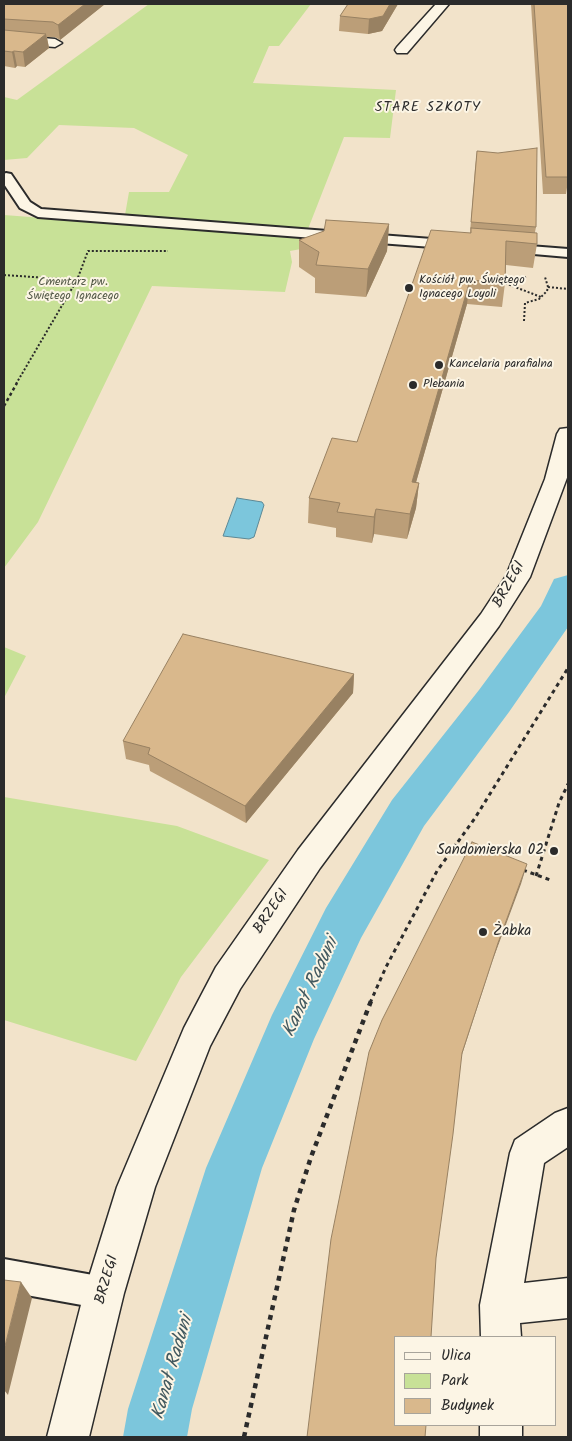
<!DOCTYPE html>
<meta charset="utf-8">
<style>
body{margin:0}
#map{position:relative;width:572px;height:1441px;overflow:hidden;background:#f2e3ca;font-family:Kalam,sans-serif}
canvas{display:block}
.frame{position:absolute;inset:0;border:5px solid #2b2b2b;pointer-events:none}
.legend{position:absolute;left:394px;top:1336px;width:162px;height:90px;box-sizing:border-box;background:#fcf5e5;border:1px solid #a8a49b;margin:0;padding:6px 9px;list-style:none;font-size:15px;color:#2b2b2b}
.legend li{display:flex;align-items:center;gap:10px;height:25px}
.legend b{width:25px;border:1px solid #a8a49b}
</style>
<div id="map">
<canvas width="572" height="1441"></canvas>
<div class="frame"></div>
<ul class="legend">
<li><b style="height:6px;background:#fcf5e5"></b>Ulica</li>
<li><b style="height:14px;background:#c8e197"></b>Park</li>
<li><b style="height:14px;background:#d9b88c"></b>Budynek</li>
</ul>
</div>
<script>
const context = document.querySelector('canvas').getContext('2d');
context.lineJoin = 'round';
function fill(path, color) { context.fillStyle = color; context.fill(path, 'evenodd'); }
const toPath = rows => new Path2D(rows.map(r => 'M' + r).join(''));
function strokePath(path, color, width, dash) { context.strokeStyle = color; context.lineWidth = width; context.lineCap = dash ? 'butt' : 'round'; context.setLineDash(dash || []); context.stroke(path); }
function drawText(font, color, halo, rows, align = 'center') {
  context.font = font + ' Kalam,sans-serif'; context.lineWidth = 4; context.setLineDash([]); context.textBaseline = 'middle'; context.strokeStyle = halo; context.fillStyle = color; for (const [text, x, y, turn = 0] of rows) {
    context.save(); context.translate(x, y); context.rotate((+turn || 0) * Math.PI / 180); context.textAlign = isNaN(turn) ? turn : align; if (halo) context.strokeText(text, 0, 0); context.fillText(text, 0, 0); context.restore();
  }
}
fill(toPath([
 [149,4,311,4,279,46,269,46,253,83,396,90,390,138,344,137,308,229,125,215,129,192,169,192,188,155,134,128,59,125,27,158,4,160,4,97,17,100],
 [4,215,305,238,301,249,290,251,292,262,285,292,152,286,38,522,4,568],
 [4,647,26,656,4,698],
 [4,797,177,826,269,860,181,977,136,1061,4,1020]
]), '#c8e197');
const water = toPath([
 [237,498,262,502,264,505,254,537,249,539,223,536,237,498]
]);
fill(water, '#7cc6dc');
strokePath(water, '#5c8895', 1);
fill(toPath([
 [568,575,568,627,509,712,424,826,361,938,314,1039,262,1168,192,1409,187,1437,123,1437,128,1409,206,1168,272,1015,326,908,392,800,479,690,541,606,554,579,568,575]
]), '#7cc6dc');
const service = toPath([
 [6,173,11,174,30,202,41,209,458,241,463,242,465,245,463,248,458,249,38,217,20,208,4,184,4,174,6,173],
 [504,244,568,249,568,257,499,251,497,248,499,245,504,244],
 [4,1259,104,1277,115,1282,120,1293,115,1304,104,1309,4,1291,4,1259]
]);
const minor = toPath([
 [436,4,449,4,407,53,397,53,395,50,397,47,436,4],
 [4,35,55,39,62,43,55,47,4,43,4,35],
 [568,428,568,475,530,577,499,626,320,868,240,989,210,1046,155,1187,124,1293,89,1437,47,1437,84,1293,117,1187,184,1028,216,967,298,850,481,614,506,576,545,479,557,434,560,429,568,428]
]);
const secondary = toPath([
 [568,1108,568,1147,544,1163,524,1283,568,1278,568,1318,520,1323,521,1337,481,1337,480,1305,510,1153,515,1140,555,1113,568,1108],
 [480,1425,522,1425,522,1437,480,1437,480,1425]
]);
strokePath(service, '#2b2b2b', 4);
strokePath(minor, '#2b2b2b', 3);
strokePath(secondary, '#2b2b2b', 3);
strokePath(toPath([
 [4,275,77,280,88,251,168,251],
 [526,277,502,282,541,297],
 [548,287,568,289],
 [524,321,525,303,539,299,547,291,548,287,545,277],
 [16,384,77,280]
]), '#2b2b2b', 2, [2, 2]);
strokePath(toPath([
 [4,406,17,383]
]), '#2b2b2b', 2.5, [3, 3]);
strokePath(toPath([
 [454,845,470,851],
 [523,870,553,881],
 [536,876,559,803,568,784],
 [370,1003,386,967,437,871,475,818,568,668]
]), '#2b2b2b', 3, [4, 4]);
strokePath(toPath([
 [244,1437,294,1210,311,1157,371,1001]
]), '#2b2b2b', 4.5, [5, 5]);
fill(service, '#fcf5e5');
fill(minor, '#fcf5e5');
fill(secondary, '#fcf5e5');
fill(toPath([
 [4,4,105,4,60,40,55,37,47,37,49,48,25,67,17,66,15,68,4,66],
 [348,4,398,4,382,31,368,34,339,31,340,16],
 [531,4,568,4,568,181,566,194,543,194],
 [477,151,536,227,535,232,537,244,533,268,506,265,505,283,502,307,467,304,416,482,419,483,416,508,407,539,374,534,372,543,336,537,336,528,308,523,309,498,357,442,470,233,475,169],
 [389,224,387,251,366,297,315,293,315,278,299,267,299,240,324,231],
 [354,674,353,693,246,823,150,771,149,765,126,759,123,741]
]), '#bb9e78');
fill(toPath([
 [85,4,105,4,60,40,58,25],
 [390,4,398,4,382,31,368,34,369,19],
 [46,34,49,48,25,67,23,52],
 [14,51,17,66,15,68,12,52],
 [389,224,387,251,366,297,368,269],
 [470,280,467,304,409,507,412,482],
 [419,483,416,508,407,539,410,514],
 [376,509,374,534,372,543,374,517],
 [354,674,353,693,246,823,245,806],
 [527,864,521,884,492,962,457,1070,462,1053,498,943],
 [21,1282,32,1298,8,1395,4,1390,4,1350]
]), '#988162');
const building = toPath([
 [4,4,85,4,58,25,53,22,4,19,4,4],
 [348,4,390,4,383,16,369,19,340,16,348,4],
 [534,4,568,4,568,177,546,177,534,4],
 [4,30,46,34,23,52,14,51,12,52,4,51,4,30],
 [537,148,536,227,471,222,477,151,498,153,537,148],
 [326,220,389,224,368,269,316,265,319,252,299,240,324,231,326,220],
 [471,228,537,233,537,244,506,241,505,283,470,280,412,482,419,483,410,514,376,509,374,517,337,512,340,503,309,498,332,438,357,442,431,230,471,233,471,228],
 [183,634,354,674,245,806,148,754,150,748,123,741,183,634],
 [472,842,527,864,498,943,462,1053,453,1134,436,1258,431,1337,396,1337,396,1425,426,1425,425,1437,307,1437,331,1239,369,1052,382,1020,472,842],
 [4,1280,21,1282,4,1350,4,1280]
]);
fill(building, '#d9b88c');
strokePath(building, '#988162', 1);
for (const [x, y, r, color] of [
 [409,288,5,"#2b2b2b"],
 [439,365,5,"#2b2b2b"],
 [413,385,5,"#2b2b2b"],
 [554,851,5,"#2b2b2b"],
 [483,932,5,"#2b2b2b"]
]) { const dot = new Path2D(); dot.arc(x, y, r, 0, 2 * Math.PI); context.fillStyle = color; context.fill(dot); strokePath(dot, '#fcf5e5', 2); }
drawText('12px', '#2b2b2b', '#fcf5e5', [
 ["Kościół pw. Świętego",419,281],
 ["Ignacego Loyoli",419,295],
 ["Kancelaria parafialna",449,365],
 ["Plebania",423,385]
], 'left');
drawText('12px', '#525846', '#fcf5e5', [
 ["Cmentarz pw.",73,283],
 ["Świętego Ignacego",73,297]
]);
context.letterSpacing = '1px';
drawText('14px', '#2b2b2b', '#fcf5e5', [
 ["STARE SZKOTY",428,109]
]);
context.letterSpacing = '0px';
drawText('15px', '#2b2b2b', '#fcf5e5', [
 ["BRZEGI",510,585,-61],
 ["BRZEGI",272,912,-56],
 ["BRZEGI",108,1280,-74]
]);
drawText('15px', '#2b2b2b', '#fcf5e5', [
 ["Sandomierska 02",544,851],
 ["Żabka",493,932,"left"]
], 'right');
drawText('italic 19px', '#435a60', '#fcf5e5', [
 ["Kanał Raduni",312,988,-65],
 ["Kanał Raduni",174,1368,-74]
]);
</script>
